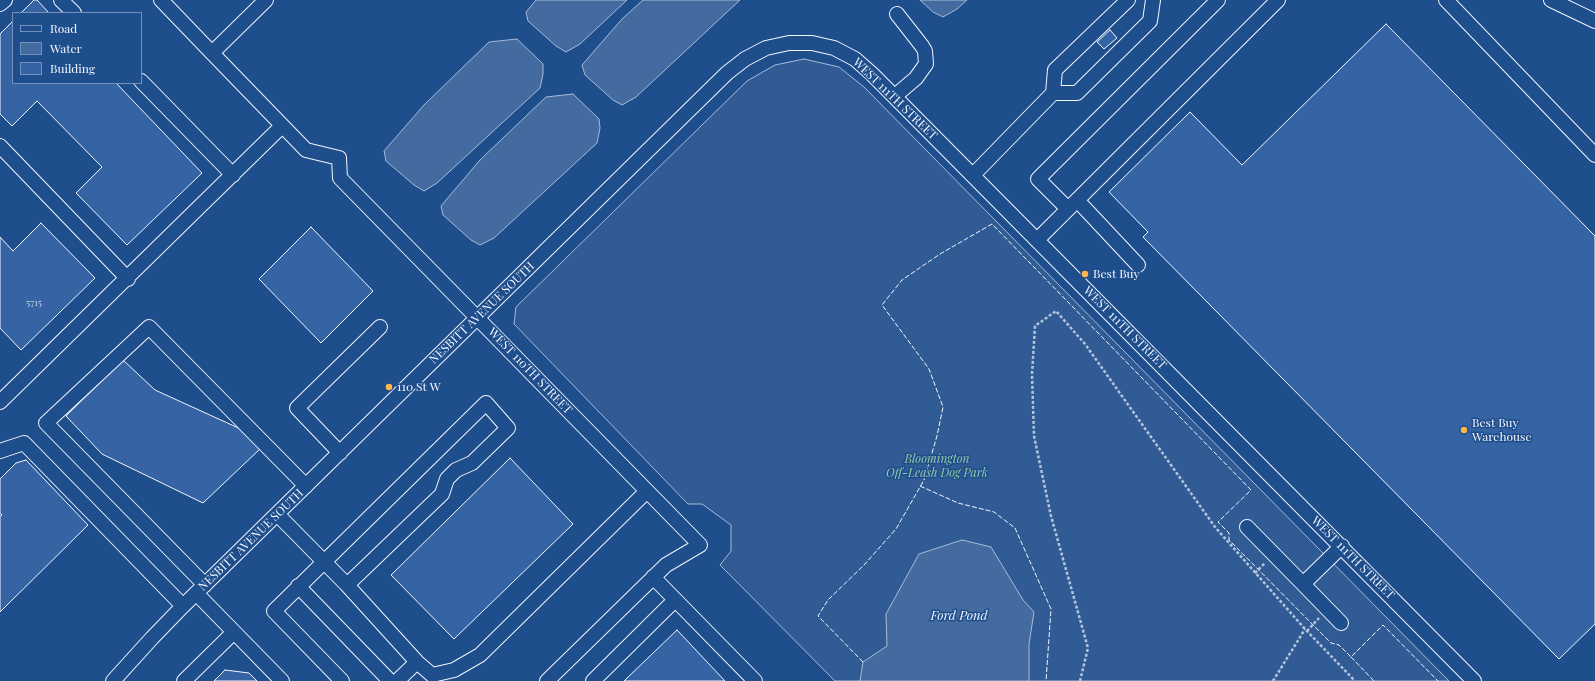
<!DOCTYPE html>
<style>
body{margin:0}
#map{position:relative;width:1595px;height:681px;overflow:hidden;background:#1f4e8c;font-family:"Playfair Display",serif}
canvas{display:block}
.legend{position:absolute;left:12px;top:12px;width:130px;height:72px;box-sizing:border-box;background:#1f4e8c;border:1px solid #7391ba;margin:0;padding:5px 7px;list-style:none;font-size:12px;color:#f2f6ff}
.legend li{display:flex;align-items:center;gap:8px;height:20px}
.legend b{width:20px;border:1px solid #7391ba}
</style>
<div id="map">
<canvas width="1595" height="681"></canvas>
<ul class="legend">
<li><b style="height:5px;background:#1f4e8c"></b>Road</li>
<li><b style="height:11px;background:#446ba0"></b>Water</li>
<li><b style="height:11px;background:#3563a3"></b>Building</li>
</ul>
</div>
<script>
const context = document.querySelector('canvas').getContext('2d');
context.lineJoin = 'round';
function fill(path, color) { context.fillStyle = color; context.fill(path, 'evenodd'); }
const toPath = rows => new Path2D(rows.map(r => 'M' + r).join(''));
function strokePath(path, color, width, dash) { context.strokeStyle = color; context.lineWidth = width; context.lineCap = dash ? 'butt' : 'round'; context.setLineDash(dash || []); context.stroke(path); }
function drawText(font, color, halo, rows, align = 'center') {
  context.font = font + ' "Playfair Display",serif'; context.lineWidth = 3; context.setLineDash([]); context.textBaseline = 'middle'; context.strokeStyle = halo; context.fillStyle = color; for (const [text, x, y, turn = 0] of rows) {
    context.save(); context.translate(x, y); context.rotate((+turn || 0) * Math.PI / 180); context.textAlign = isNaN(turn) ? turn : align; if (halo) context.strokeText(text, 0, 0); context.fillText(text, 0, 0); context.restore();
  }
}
const built = toPath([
 [804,59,839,67,864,87,1449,681,835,681,720,565,731,551,731,525,702,504,688,504,514,324,516,307,747,81,775,65,804,59]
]);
fill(built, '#305b95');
strokePath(built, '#a8bbd7', 1);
const water = toPath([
 [536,0,627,0,580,44,566,52,556,46,528,21,526,12,536,0],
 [643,0,740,0,636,97,622,105,613,100,585,75,582,65,622,19,643,0],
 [920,0,967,0,957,9,943,17,933,12,920,0],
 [517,39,543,64,543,74,540,88,437,183,424,191,414,185,386,161,384,151,424,105,489,42,517,39],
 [573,94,599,119,600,128,597,143,494,238,480,245,471,240,443,215,441,206,480,160,546,97,573,94],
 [962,540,991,547,1023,600,1034,612,1029,644,1029,681,860,681,863,662,887,646,886,614,919,554,962,540]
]);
fill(water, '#446ba0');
strokePath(water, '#a8bbd7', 1);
const building = toPath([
 [34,0,37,0,49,13,21,13,34,0],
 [13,21,13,83,116,83,202,173,127,245,76,193,102,167,37,101,12,126,0,114,0,34,13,21],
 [1386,24,1595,236,1595,624,1559,659,1143,237,1148,232,1109,192,1190,112,1242,165,1386,24],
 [1110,30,1117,38,1104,49,1097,42,1110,30],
 [41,223,95,278,21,350,0,328,0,237,13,251,41,223],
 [311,227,373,291,321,343,259,279,311,227],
 [123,360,155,390,245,431,261,448,203,503,102,454,66,416,123,360],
 [510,458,573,524,454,639,391,575,510,458],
 [26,460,88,525,0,612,0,516,2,515,0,513,0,479,16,463,26,460],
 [677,630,725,681,624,681,677,630],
 [225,670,249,673,257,681,214,681,225,670]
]);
fill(building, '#3563a3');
strokePath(building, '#f2f6ff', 1);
const minor = toPath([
 [61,0,74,13],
 [161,0,212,53],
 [266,0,212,53,306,150,339,158,340,178,700,545,666,565,547,681],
 [1446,0,1595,155],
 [1551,0,1595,21],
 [0,4,5,0],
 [141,81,233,175],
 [1053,93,1077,93,1150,21,1153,0],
 [895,96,916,78,926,64,925,51,922,46,897,14],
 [0,146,128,279],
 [973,175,1053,93,1055,70,1128,0],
 [1077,200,1138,265],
 [1068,209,1038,179,1218,0],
 [1037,240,1278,0],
 [0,402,282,126],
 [0,451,24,443,183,606],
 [340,453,297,408,380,327],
 [277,514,347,585],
 [1247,527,1303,584],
 [653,577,755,681],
 [205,585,46,423,149,327,306,486],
 [298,586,390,681],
 [196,593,282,681],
 [1341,623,1303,584,1342,546],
 [113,681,152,638,183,606,727,73,745,59,766,48,789,43,812,43,834,48,855,59,872,74,1474,681],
 [184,681,234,632],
 [342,681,274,611,486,403,508,428,472,463,456,470,447,479,442,494,347,585,417,662,432,675,454,670,480,655,647,491],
 [397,681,417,662],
 [593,681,675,600]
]);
strokePath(minor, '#f2f6ff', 16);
strokePath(toPath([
 [1255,573,1265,563],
 [1307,631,1319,618],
 [1080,681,1088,648,1051,516,1034,436,1032,374,1035,326,1056,311,1085,344,1215,527,1305,629,1355,681],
 [1273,681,1305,629]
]), '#b3c4dc', 2.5, [3, 2]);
strokePath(minor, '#1f4e8c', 14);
strokePath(toPath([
 [920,486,958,503,994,512,1015,528,1051,609,1046,681],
 [1351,657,1374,681],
 [863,662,818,616,828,600,864,565,896,529,924,480,937,436,943,407,929,369,882,305,902,280,940,254,992,224,1251,490,1218,522,1229,533,1229,540,1331,643,1339,645,1351,657,1383,625,1438,681]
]), '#f2f6ff', 1, [5, 2]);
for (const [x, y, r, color] of [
 [1085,274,4,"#ffb74d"],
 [389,387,4,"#ffb74d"],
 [1464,430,4,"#ffb74d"]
]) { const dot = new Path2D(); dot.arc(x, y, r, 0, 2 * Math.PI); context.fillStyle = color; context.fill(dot); strokePath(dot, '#1f4e8c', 1.5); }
drawText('10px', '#c3d1e8', null, [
 ["5715",34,303]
]);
drawText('12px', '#f2f6ff', '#1f4e8c', [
 ["WEST 111TH STREET",895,99,44],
 ["NESBITT AVENUE SOUTH",482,313,-44],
 ["WEST 111TH STREET",1125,328,45],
 ["WEST 110TH STREET",530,371,46],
 ["NESBITT AVENUE SOUTH",251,540,-44],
 ["WEST 111TH STREET",1353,558,45]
]);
drawText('12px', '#f2f6ff', '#1f4e8c', [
 ["Best Buy",1093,274],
 ["110 St W",397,387],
 ["Best Buy",1472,423],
 ["Warehouse",1472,437]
], 'left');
drawText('italic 12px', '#97c8a6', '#1f4e8c', [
 ["Bloomington",937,459],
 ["Off-Leash Dog Park",937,473]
]);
drawText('italic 13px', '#f2f6ff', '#1f4e8c', [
 ["Ford Pond",959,616]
]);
</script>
